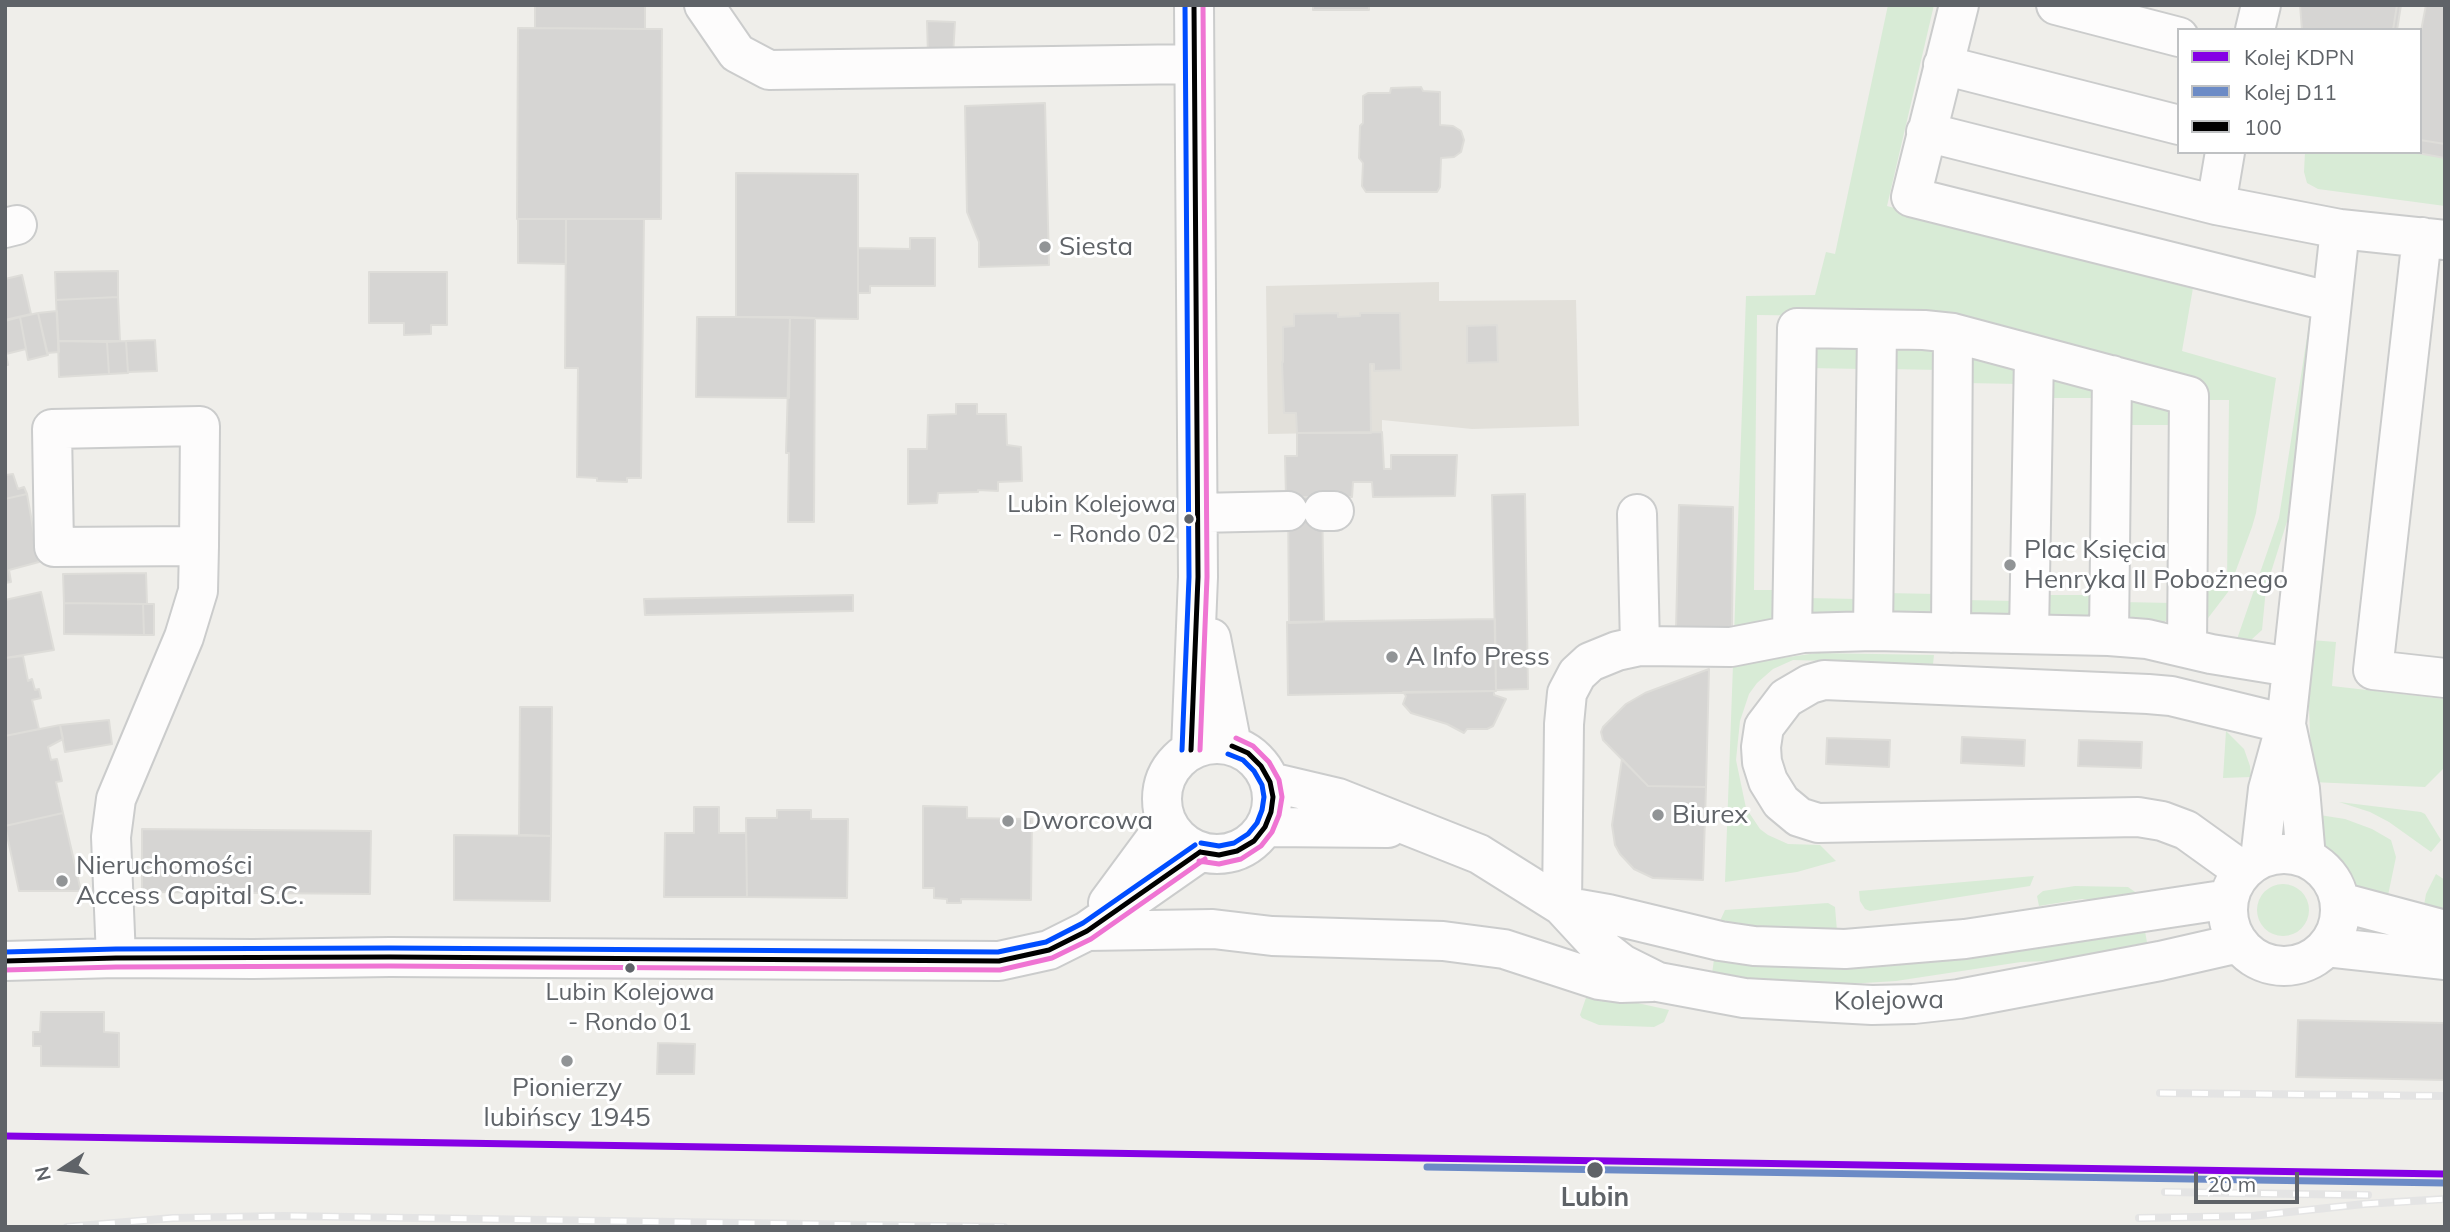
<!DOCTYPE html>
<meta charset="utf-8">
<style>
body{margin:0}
#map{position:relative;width:2450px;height:1232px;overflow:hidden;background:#efeeea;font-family:Mulish,sans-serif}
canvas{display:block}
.frame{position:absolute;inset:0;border:7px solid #5f6368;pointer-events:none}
.legend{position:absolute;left:2177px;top:28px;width:245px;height:126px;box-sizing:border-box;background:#fff;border:2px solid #bfc1c3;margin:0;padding:9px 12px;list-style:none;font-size:21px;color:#5f6368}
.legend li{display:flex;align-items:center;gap:14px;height:35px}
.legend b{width:35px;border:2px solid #bfc1c3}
.north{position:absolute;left:28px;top:1134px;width:70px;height:70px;-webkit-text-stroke:5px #fff;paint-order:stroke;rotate:257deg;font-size:19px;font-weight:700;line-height:28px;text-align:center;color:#5f6368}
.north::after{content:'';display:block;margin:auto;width:24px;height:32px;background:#5f6368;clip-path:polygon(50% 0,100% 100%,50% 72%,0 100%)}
.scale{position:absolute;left:2194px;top:1172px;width:105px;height:32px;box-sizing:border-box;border:4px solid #5f6368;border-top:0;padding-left:9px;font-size:21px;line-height:24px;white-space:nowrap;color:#5f6368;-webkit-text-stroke:5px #fff;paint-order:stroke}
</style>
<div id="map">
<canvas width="2450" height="1232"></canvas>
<div class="frame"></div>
<ul class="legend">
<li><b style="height:9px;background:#8500e5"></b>Kolej KDPN</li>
<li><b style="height:9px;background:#6c8bc6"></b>Kolej D11</li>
<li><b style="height:9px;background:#000"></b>100</li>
</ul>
<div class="north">N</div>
<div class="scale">20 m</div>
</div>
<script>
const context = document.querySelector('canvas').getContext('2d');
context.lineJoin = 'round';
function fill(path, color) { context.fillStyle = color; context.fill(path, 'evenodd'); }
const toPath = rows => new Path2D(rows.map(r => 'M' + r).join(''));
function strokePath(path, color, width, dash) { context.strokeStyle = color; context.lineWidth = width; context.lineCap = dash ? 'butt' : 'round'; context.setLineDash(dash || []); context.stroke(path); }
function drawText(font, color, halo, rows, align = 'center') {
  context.font = font + ' Mulish,sans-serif'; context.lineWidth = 6; context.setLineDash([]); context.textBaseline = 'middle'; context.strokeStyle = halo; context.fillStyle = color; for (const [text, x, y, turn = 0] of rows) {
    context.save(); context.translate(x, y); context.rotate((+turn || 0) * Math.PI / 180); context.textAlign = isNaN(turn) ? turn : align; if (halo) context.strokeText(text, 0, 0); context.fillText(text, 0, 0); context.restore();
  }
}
fill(toPath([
 [1439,282,1439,301,1576,300,1579,426,1472,429,1382,420,1382,432,1268,434,1266,286]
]), '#e2e0da');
fill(toPath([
 [1888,5,1934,5,1887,206,2193,288,2182,351,2276,378,2256,513,2252,527,2228,592,2202,626,2200,584,2227,583,2229,400,2202,400,1918,317,1757,315,1754,590,1779,590,1778,608,1772,623,1734,635,1746,296,1815,295,1826,252,1835,254],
 [2305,152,2412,152,2445,158,2445,206,2318,189,2307,183,2304,172],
 [2309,324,2311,333,2294,495,2290,512,2266,588,2262,630,2251,640,2236,642,2279,518],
 [1814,346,1858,348,1862,369,1809,368],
 [1894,346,1933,346,1940,370,1888,369],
 [1975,357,2014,364,2019,384,1966,383,1971,359],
 [2055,377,2091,384,2098,398,2045,398,2046,388],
 [2131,398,2168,403,2177,425,2124,425],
 [1885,593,1937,594,1931,616,1891,617],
 [2042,595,2095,595,2095,607,2089,617,2050,619],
 [1806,598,1858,599,1854,614,1811,614],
 [1964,600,2016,601,2012,615,1971,619],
 [2121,602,2173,603,2169,618,2161,625,2128,620],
 [2311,640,2336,642,2332,686,2445,699,2445,767,2425,787,2312,782,2308,683],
 [1817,653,1934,655,1933,664,1793,660,1773,669,1757,683,1749,694,1740,721,1736,760,1746,808,1760,829,1768,835,1788,844,1820,845,1836,861,1797,872,1725,882,1733,665],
 [2226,731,2244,749,2250,766,2251,777,2223,778],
 [2339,802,2421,812,2425,814,2441,840,2431,852,2389,822,2370,812],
 [2313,814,2345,819,2372,829,2391,840,2396,857,2386,905,2353,887,2345,878,2320,842],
 [2436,874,2445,880,2445,917,2423,911,2426,894],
 [2034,876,2030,886,1870,911,1865,909,1860,901,1859,891],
 '2257 910a26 26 0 1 1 52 0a26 26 0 1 1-52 0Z',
 [2075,886,2128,887,2138,894,2121,904,2082,899,2039,906,2037,896,2043,891],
 [1828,903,1835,907,1837,931,1766,928,1720,921,1725,910],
 [2144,926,2149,953,2073,960,2021,962,1896,981,1832,985,1760,981,1712,974,1714,959,1759,965,1812,968,1893,966],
 [1588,992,1669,1010,1664,1022,1654,1027,1599,1025,1582,1018,1580,1015]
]), '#d8ebd6');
const building = toPath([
 [535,5,645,5,645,29,535,28,535,5],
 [1313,5,1369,5,1369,10,1313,10,1313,5],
 [2300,5,2397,5,2393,30,2302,30,2300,5],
 [2397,5,2445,5,2445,144,2420,140,2420,30,2393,30,2397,5],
 [2401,5,2426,5,2420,36,2420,30,2397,30,2401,5],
 [927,21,955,22,953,56,928,56,927,21],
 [518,28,662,29,661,219,517,219,518,28],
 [1421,87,1423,91,1440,92,1440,125,1453,126,1461,131,1464,140,1461,152,1454,157,1441,158,1440,187,1437,192,1366,192,1362,186,1363,163,1359,158,1360,126,1363,123,1363,96,1368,93,1390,93,1391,88,1421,87],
 [1045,103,1049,265,979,267,979,242,967,212,965,106,1045,103],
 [2420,140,2445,144,2445,158,2412,152,2420,152,2420,140],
 [736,173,858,174,858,319,736,317,736,173],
 [518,219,566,219,566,264,518,263,518,219],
 [566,219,644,219,641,478,627,478,627,482,597,481,597,478,577,477,578,368,565,368,566,219],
 [910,238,935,238,935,286,870,286,870,293,858,293,858,248,910,249,910,238],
 [118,271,118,297,56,300,55,272,118,271],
 [369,272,447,272,447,325,431,325,431,334,404,335,404,323,369,323,369,272],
 [22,275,31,314,5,320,5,279,22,275],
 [118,297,120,341,58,341,56,300,118,297],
 [57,311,59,352,47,353,38,313,57,311],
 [38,313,48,355,28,360,20,317,38,313],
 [1338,313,1338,317,1360,316,1360,313,1400,313,1401,370,1374,371,1374,364,1370,364,1371,433,1297,433,1296,413,1284,413,1282,362,1283,362,1283,327,1294,326,1294,314,1338,313],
 [20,317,26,349,6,354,8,365,5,365,5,321,20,317],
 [697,317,790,317,789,398,696,397,697,317],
 [790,317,815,318,814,522,788,522,789,453,786,453,790,317],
 [1497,325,1498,362,1467,363,1467,326,1497,325],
 [155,340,157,371,128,372,126,341,155,340],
 [58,341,107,342,109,374,59,377,58,341],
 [126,341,128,373,109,374,107,342,126,341],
 [956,404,977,404,977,414,1006,414,1007,445,1021,447,1022,481,998,482,998,491,978,490,978,492,938,493,937,503,908,504,908,449,927,449,928,415,956,414,956,404],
 [1382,432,1384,469,1391,469,1391,455,1457,455,1455,496,1373,497,1372,482,1353,482,1352,497,1286,497,1285,456,1297,456,1297,433,1382,432],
 [5,471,6,475,13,474,18,489,24,487,27,494,5,499,5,471],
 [27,494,39,562,9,570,11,582,5,583,5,499,27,494],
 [1525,494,1528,689,1496,690,1492,495,1525,494],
 [1288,497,1322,497,1324,622,1289,623,1288,497],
 [1679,505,1733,507,1732,631,1676,630,1679,505],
 [146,573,147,604,64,603,63,574,146,573],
 [41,592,54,650,5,658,5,600,41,592],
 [853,595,853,611,645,615,644,599,853,595],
 [64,603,143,604,144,635,64,634,64,603],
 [143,604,154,604,154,635,144,635,143,604],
 [1495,619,1496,691,1288,695,1287,622,1495,619],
 [23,656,28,681,32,679,35,690,39,689,41,698,32,700,39,729,5,736,5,658,23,656],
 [1709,669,1706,787,1648,786,1603,740,1601,732,1603,727,1626,704,1645,693,1709,669],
 [1494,691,1494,695,1506,699,1493,726,1487,729,1467,729,1464,733,1447,724,1411,713,1403,704,1406,696,1403,692,1494,691],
 [520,707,552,707,551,836,519,835,520,707],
 [109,720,112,744,65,752,60,725,109,720],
 [60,725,63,739,48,747,51,760,57,759,62,781,56,782,63,813,5,826,5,736,60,725],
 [1962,737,2025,740,2024,766,1961,763,1962,737],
 [1827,738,1890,740,1889,767,1826,764,1827,738],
 [2079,740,2142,742,2141,768,2078,766,2079,740],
 [1622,759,1648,786,1706,787,1703,880,1653,878,1634,869,1620,854,1615,845,1612,825,1622,759],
 [923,806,967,807,967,818,1032,819,1031,900,961,899,961,903,947,903,947,899,934,898,934,888,923,888,923,806],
 [694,807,719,807,719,833,746,833,747,897,664,897,665,833,694,833,694,807],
 [777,810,811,810,811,819,848,819,847,898,747,897,746,818,777,818,777,810],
 [63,813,81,891,19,891,5,826,63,813],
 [142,829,371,831,370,894,142,892,142,829],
 [454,835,551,836,550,901,454,900,454,835],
 [41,1012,104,1012,104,1032,119,1033,119,1067,41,1066,41,1046,33,1046,33,1032,40,1032,41,1012],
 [2298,1020,2445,1023,2445,1080,2296,1077,2298,1020],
 [658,1043,695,1044,694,1074,657,1074,658,1043]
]);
fill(building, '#d6d5d3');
strokePath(building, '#deddd9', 2);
const minor = toPath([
 [704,5,737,53,769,70,1194,64],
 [1959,5,1911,197,2332,302],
 [2056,5,2179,37],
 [2255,30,2261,5],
 [1943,65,2179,125],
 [1926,132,2216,205,2340,229,2445,240],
 [2216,205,2225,152],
 [5,228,17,225],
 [2422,237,2373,670,2445,678],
 [1323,511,1334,511],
 [1198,513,1288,511],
 [1637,514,1640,646],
 [1873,631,1877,330],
 [1951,633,1953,333],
 [1792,634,1797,328,1924,330,1953,333,2189,396,2187,648],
 [2029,634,2034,355],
 [2109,636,2112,375],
 [1211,638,1232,746],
 [2287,729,2300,789,2306,858],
 '1162 799a55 55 0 1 1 110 0a55 55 0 1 1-110 0Z',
 [1191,750,1198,577,1194,5],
 [1270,782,1338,798,1479,854,1562,906,1599,946,1622,964,1658,982,1744,998,1872,1005,1914,1004,1959,999,2160,961,2239,943],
 [1265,827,1388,828],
 '2228 910a56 56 0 1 1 112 0a56 56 0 1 1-112 0Z',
 [2260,859,2268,789,2286,724,2340,229],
 [2243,871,2186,830,2162,821,2138,817,1818,823,1799,817,1781,802,1768,781,1762,762,1761,747,1764,727,1786,698,1810,684,1824,680,2148,694,2171,696,2286,724],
 [2340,902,2445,930],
 [1108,903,1167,823],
 [1562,906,1564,724,1567,693,1577,674,1590,662,1617,651,1640,646,1731,647,1803,633,1873,631,2109,636,2147,639,2211,654,2291,667],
 [1562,906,1608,914,1720,941,1754,946,1845,949,1965,939,2229,899],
 [1087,931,1213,929,1272,936,1443,941,1504,949,1599,980,1621,983,1652,982],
 [2326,947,2445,960],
 [116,958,111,837,116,799,184,637,198,591,199,546,200,426,52,429,54,547,199,546],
 [5,961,116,958,253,959,390,957,999,961,1049,950,1087,931,1200,852]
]);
strokePath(minor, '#cbcccc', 42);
strokePath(minor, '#fdfcfc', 38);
const rail = toPath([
 [2160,1093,2445,1096],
 [2165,1192,2368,1195],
 [2139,1218,2252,1216,2364,1204,2445,1199],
 [67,1227,173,1218,283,1216,1004,1227]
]);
strokePath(rail, '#e4e4e4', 8);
strokePath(rail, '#fff', 5, [16]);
strokePath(toPath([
 [1191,750,1198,577,1194,5],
 [1200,852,1219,855,1237,851,1254,841,1265,827,1271,812,1273,797,1270,782,1261,766,1248,753,1232,746],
 [5,961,116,958,390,957,999,961,1049,950,1087,931,1200,852]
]), '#000', 5);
strokePath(toPath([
 [1200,750,1207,577,1203,5],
 [1199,861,1219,864,1241,859,1261,846,1272,832,1279,815,1282,797,1279,780,1269,762,1253,746,1236,738],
 [5,970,116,967,390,966,1000,970,1052,958,1091,939,1205,859]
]), '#ef74d3', 5);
strokePath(toPath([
 [1182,750,1189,577,1185,5],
 [1201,843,1219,846,1234,843,1248,834,1257,823,1262,810,1264,797,1262,785,1254,771,1243,760,1228,754],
 [5,952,116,949,390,948,998,952,1046,942,1083,923,1195,845]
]), '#004dff', 5);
strokePath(toPath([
 [5,1136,2445,1174]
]), '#8500e5', 7);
strokePath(toPath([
 [1427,1167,2445,1183]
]), '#6c8bc6', 7);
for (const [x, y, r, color] of [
 [1045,247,7,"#919496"],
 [1189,519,6,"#5f6368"],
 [2010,565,7,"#919496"],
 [1392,657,7,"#919496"],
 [1658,815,7,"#919496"],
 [1008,821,7,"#919496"],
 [62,881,7,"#919496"],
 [630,968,6,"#5f6368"],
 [567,1061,7,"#919496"],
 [1595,1170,9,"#5f6368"]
]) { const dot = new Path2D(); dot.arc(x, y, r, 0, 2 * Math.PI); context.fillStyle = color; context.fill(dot); strokePath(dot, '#fff', 2.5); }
drawText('24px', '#5f6368', '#fff', [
 ["Lubin Kolejowa",1176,505],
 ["- Rondo 02",1176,535],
 ["Lubin Kolejowa",630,993,"center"],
 ["- Rondo 01",630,1023,"center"]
], 'right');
drawText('26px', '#5f6368', '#fff', [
 ["Siesta",1059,247],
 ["Plac Księcia",2024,550],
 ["Henryka II Pobożnego",2024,580],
 ["A Info Press",1406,657],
 ["Biurex",1672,815],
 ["Dworcowa",1022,821],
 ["Nieruchomości",76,866],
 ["Access Capital S.C.",76,896],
 ["Pionierzy",567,1088,"center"],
 ["lubińscy 1945",567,1118,"center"]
], 'left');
drawText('26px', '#5f6368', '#fff', [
 ["Kolejowa",1889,1001,-1]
]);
drawText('bold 26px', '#5f6368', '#fff', [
 ["Lubin",1595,1198]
]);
</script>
